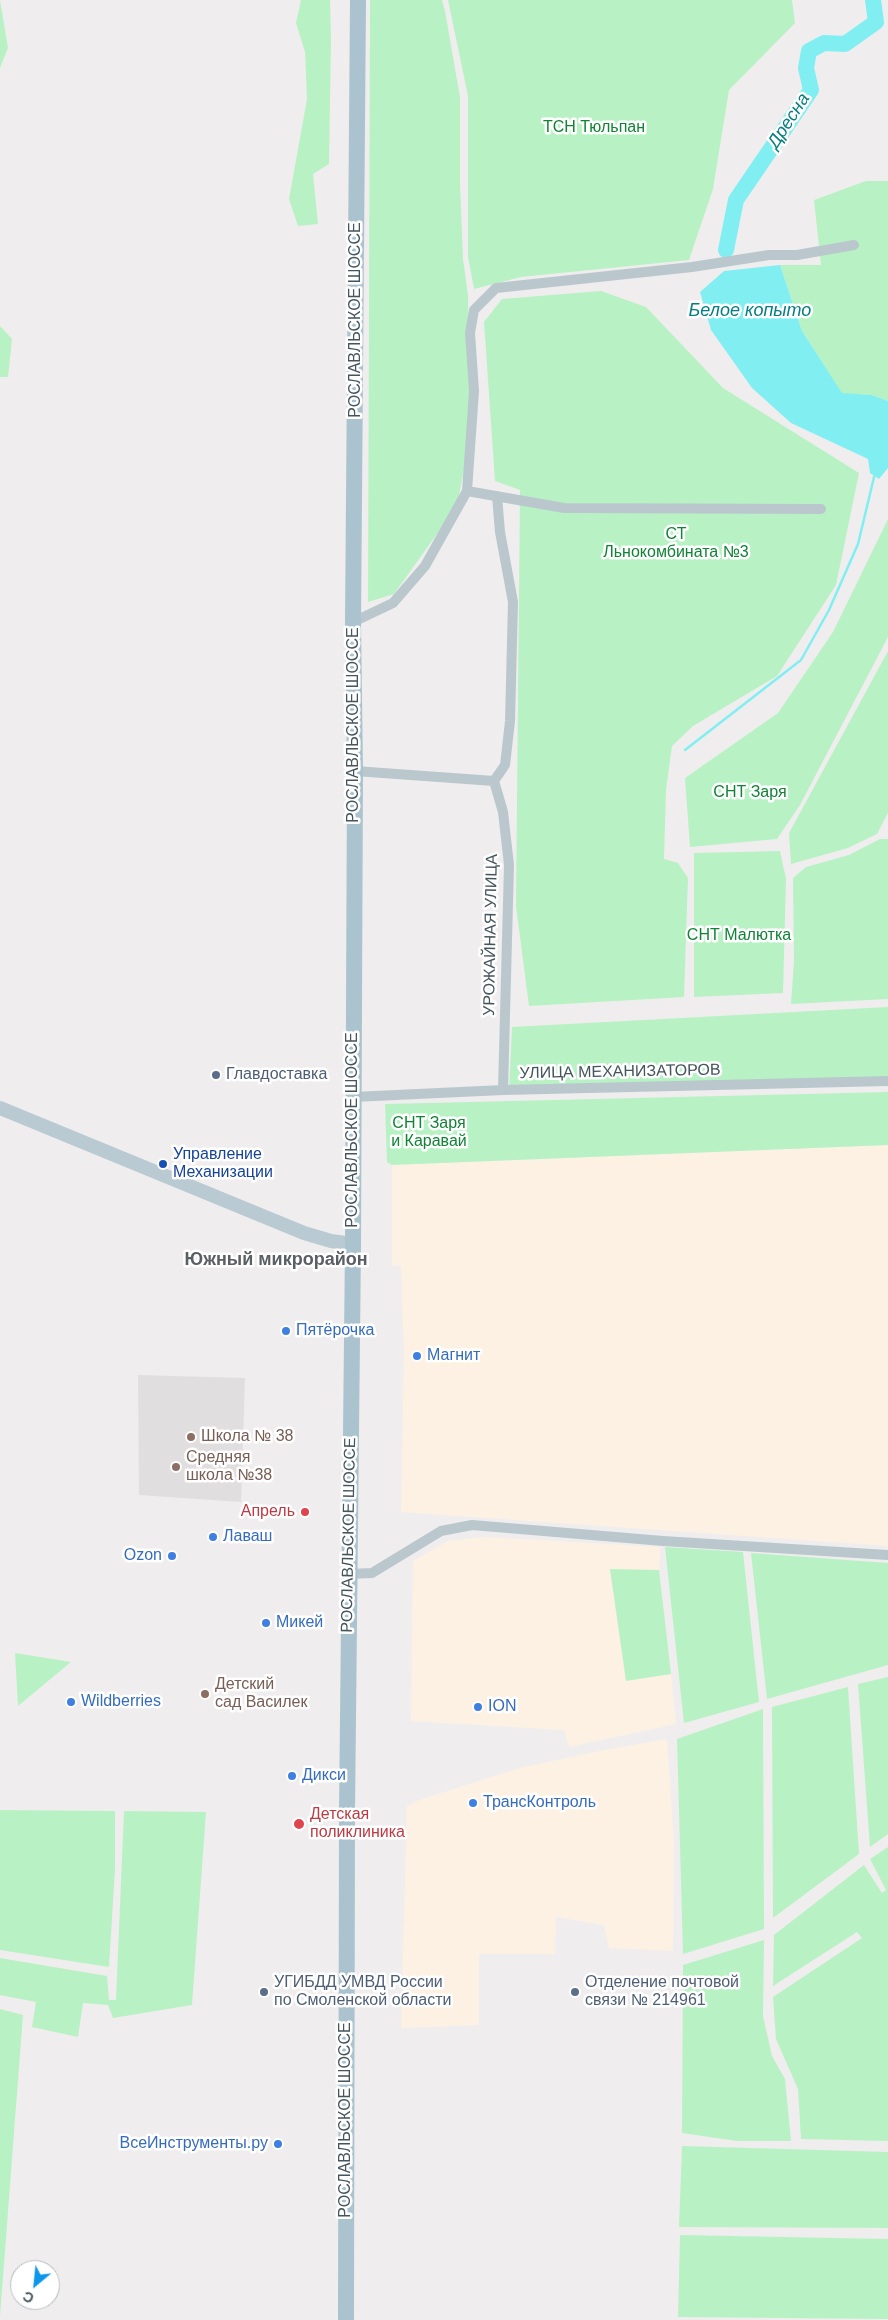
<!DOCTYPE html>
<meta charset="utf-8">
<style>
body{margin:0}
#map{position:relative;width:888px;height:2320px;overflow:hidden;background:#f0edee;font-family:Helvetica,sans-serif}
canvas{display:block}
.north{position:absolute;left:10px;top:2260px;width:50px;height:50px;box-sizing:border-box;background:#fff;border:1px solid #b4bbbe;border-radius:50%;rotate:208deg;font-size:14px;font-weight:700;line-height:20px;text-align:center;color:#44555c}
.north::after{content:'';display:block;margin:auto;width:18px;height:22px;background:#0c96ec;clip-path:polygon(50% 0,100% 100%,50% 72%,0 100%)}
</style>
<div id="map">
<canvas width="888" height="2320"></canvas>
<div class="north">С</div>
</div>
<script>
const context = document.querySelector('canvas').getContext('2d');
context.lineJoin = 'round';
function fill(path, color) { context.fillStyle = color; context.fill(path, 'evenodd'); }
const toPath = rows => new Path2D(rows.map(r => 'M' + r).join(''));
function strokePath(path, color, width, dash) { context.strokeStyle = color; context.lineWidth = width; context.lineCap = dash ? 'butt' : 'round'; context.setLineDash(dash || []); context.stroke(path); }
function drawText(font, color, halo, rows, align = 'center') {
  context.font = font + ' Helvetica,sans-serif'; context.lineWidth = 5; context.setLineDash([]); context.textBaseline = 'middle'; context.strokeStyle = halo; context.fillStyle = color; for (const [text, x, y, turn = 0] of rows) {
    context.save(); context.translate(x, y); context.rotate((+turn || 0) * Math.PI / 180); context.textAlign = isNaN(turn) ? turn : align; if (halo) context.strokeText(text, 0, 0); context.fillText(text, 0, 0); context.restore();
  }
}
fill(toPath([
 [888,1145,888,1546,401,1512,404,1356,401,1266,392,1265,392,1165],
 [484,1537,660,1547,659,1570,610,1570,626,1680,671,1674,676,1724,569,1747,564,1730,411,1721,413,1561,448,1541],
 [667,1739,674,1843,673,1951,609,1948,604,1925,556,1917,555,1954,479,1954,479,2025,401,2028,407,1806,419,1800,520,1768,599,1751]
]), '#fdf1e4');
fill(toPath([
 [138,1375,245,1378,241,1502,139,1495]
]), '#e1dee0');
fill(toPath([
 [0,0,8,48,0,68],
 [301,0,330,0,331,38,329,164,313,174,318,224,298,226,289,199,307,99,305,52,296,23],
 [370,0,442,0,445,11,460,97,460,183,463,259,468,295,470,437,457,506,394,594,368,602],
 [448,0,792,0,795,23,729,90,713,189,689,260,521,277,474,289,468,257,468,96],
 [866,181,888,181,888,401,872,395,842,394,802,331,780,265,821,265,814,200],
 [601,291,646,307,723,388,859,473,836,585,777,676,693,726,672,746,666,790,664,859,678,863,688,878,684,997,529,1006,516,906,520,490,495,481,484,322,502,299],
 [0,326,12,339,8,377,0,377],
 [888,519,888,637,800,805,777,839,690,847,685,778,778,713,833,632],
 [888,651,888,813,877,834,848,848,791,864,789,833],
 [880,839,888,839,888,999,791,1004,794,961,793,878,806,867,849,855],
 [780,851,786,879,783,993,694,997,694,853],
 [888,1007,888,1081,509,1092,512,1027],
 [888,1092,888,1145,392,1165,387,1162,385,1104],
 [665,1547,743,1552,759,1702,684,1723],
 [751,1553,888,1563,888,1665,767,1699],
 [610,1569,659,1570,671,1674,626,1681],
 [15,1653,71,1662,18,1706],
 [888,1677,888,1834,870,1847,858,1684],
 [848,1687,859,1854,773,1918,772,1707],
 [763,1709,764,1929,683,1954,677,1739],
 [0,1810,115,1811,115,1869,109,1967,0,1950],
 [124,1811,206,1812,192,2005,113,2018,108,2005,83,2003,78,2037,32,2027,36,2002,0,1995,0,1958,107,1976,109,2000,116,2000],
 [888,1847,888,2141,801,2139,798,2089,776,2039,773,1997,862,1938,857,1932,773,1986,774,1935,864,1865,882,1893,886,1890,870,1859],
 [764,1940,763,2016,772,2056,785,2079,791,2141,737,2141,682,2133,683,1965],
 [0,2009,23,2015,0,2316],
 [682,2146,888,2152,888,2228,679,2227],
 [680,2235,888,2239,888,2319,678,2317]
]), '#b8f2c4');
fill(toPath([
 [780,265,802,331,842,393,872,395,888,401,888,468,879,479,870,473,868,459,791,423,752,388,711,330,700,292,724,271]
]), '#81eff2');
strokePath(toPath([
 [685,750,801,660,829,610,858,544,875,473]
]), '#81eff2', 2.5);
strokePath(toPath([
 [726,250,736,200,811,90,806,68,809,51,824,43,845,44,876,22,873,0]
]), '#81eff2', 16);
strokePath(toPath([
 [467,491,564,508,821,509],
 [497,496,500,532,513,602,510,721,505,765,494,781,503,812,509,865,503,1090],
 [353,622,393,603,425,566,467,491,474,391,470,333,474,310,496,288,692,267,769,255,797,255,854,245],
 [355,771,494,781],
 [353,1097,503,1090,888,1081],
 [349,1574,372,1573,441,1531,472,1525,663,1541,888,1555]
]), '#bac8ce', 10);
strokePath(toPath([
 [0,1108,304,1233,331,1241,353,1244]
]), '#b9cad3', 14);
strokePath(toPath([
 [346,2320,347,1812,353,1244,355,771,353,622,358,0]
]), '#abc3cf', 16);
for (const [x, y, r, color] of [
 [216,1075,5,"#5c6f8a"],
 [163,1164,5,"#1a4fb4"],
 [286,1331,5,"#3f7fe0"],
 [417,1356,5,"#3f7fe0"],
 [191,1437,5,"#8d6e63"],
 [176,1467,5,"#8d6e63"],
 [305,1512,5,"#e0444e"],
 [213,1537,5,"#3f7fe0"],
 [172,1556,5,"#3f7fe0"],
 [266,1623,5,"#3f7fe0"],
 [205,1694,5,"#8d6e63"],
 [71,1702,5,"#3f7fe0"],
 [478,1707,5,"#3f7fe0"],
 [292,1776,5,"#3f7fe0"],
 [473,1803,5,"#3f7fe0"],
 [299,1824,6,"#e0444e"],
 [264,1992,5,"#5c6f8a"],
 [575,1992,5,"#5c6f8a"],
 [278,2144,5,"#3f7fe0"]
]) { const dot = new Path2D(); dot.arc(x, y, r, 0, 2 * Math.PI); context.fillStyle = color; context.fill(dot); strokePath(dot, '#fff', 2); }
drawText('16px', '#108335', '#fff', [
 ["ТСН Тюльпан",594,128],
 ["СТ",676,535],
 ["Льнокомбината №3",676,553],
 ["СНТ Заря",750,793],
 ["СНТ Малютка",739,936],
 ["СНТ Заря",429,1124],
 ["и Каравай",429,1142]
]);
drawText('16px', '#44555c', '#fff', [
 ["РОСЛАВЛЬСКОЕ ШОССЕ",356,320,-90],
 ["РОСЛАВЛЬСКОЕ ШОССЕ",354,725,-90],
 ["УРОЖАЙНАЯ УЛИЦА",491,935,-89],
 ["УЛИЦА МЕХАНИЗАТОРОВ",620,1072,-1],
 ["РОСЛАВЛЬСКОЕ ШОССЕ",353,1130,-90],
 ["РОСЛАВЛЬСКОЕ ШОССЕ",349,1535,-89],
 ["РОСЛАВЛЬСКОЕ ШОССЕ",346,2120,-90]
]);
drawText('16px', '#4e5e75', '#fff', [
 ["Главдоставка",226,1075],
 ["УГИБДД УМВД России",274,1983],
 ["по Смоленской области",274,2001],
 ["Отделение почтовой",585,1983],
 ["связи № 214961",585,2001]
], 'left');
drawText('16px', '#164399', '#fff', [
 ["Управление",173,1155],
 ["Механизации",173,1173]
], 'left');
drawText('16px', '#366cbe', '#fff', [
 ["Пятёрочка",296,1331],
 ["Магнит",427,1356],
 ["Лаваш",223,1537],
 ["Ozon",162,1556,"right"],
 ["Микей",276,1623],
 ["Wildberries",81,1702],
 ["ION",488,1707],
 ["Дикси",302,1776],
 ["ТрансКонтроль",483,1803],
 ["ВсеИнструменты.ру",268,2144,"right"]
], 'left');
drawText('16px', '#785e54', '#fff', [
 ["Школа № 38",201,1437],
 ["Средняя",186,1458],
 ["школа №38",186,1476],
 ["Детский",215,1685],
 ["сад Василек",215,1703]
], 'left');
drawText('16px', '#be3a42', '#fff', [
 ["Апрель",295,1512],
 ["Детская",310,1815,"left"],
 ["поликлиника",310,1833,"left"]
], 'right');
drawText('italic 18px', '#067e82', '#fff', [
 ["Дресна",789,121,-57],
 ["Белое копыто",750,311]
]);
drawText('bold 18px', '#5a5f63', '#fff', [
 ["Южный микрорайон",276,1260]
]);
</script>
